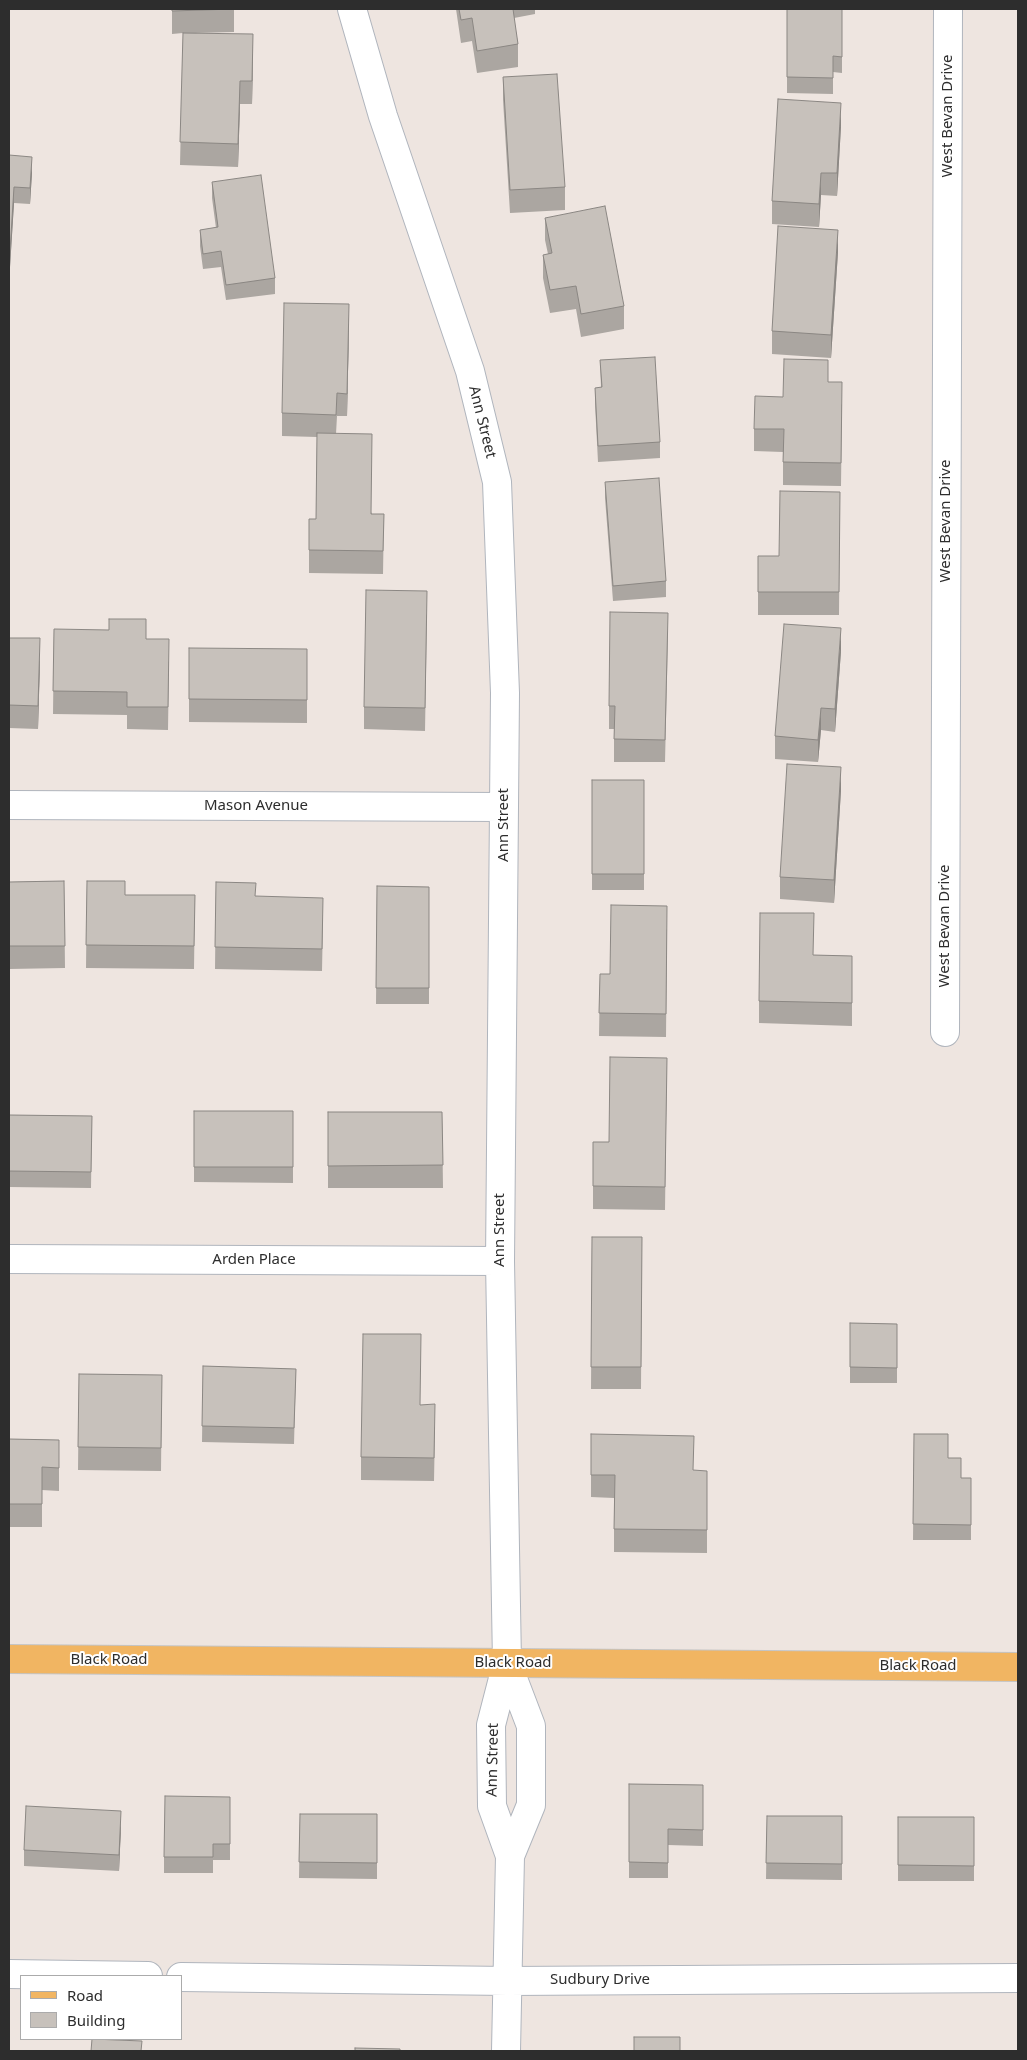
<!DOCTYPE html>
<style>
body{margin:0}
#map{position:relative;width:1027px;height:2060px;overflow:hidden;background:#eee5e0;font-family:"Noto Sans",sans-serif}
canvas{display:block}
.frame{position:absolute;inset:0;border:10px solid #2d2d2d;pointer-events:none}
.legend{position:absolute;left:20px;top:1975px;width:162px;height:65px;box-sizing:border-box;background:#fff;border:1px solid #ababab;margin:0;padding:6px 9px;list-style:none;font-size:15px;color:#2d2d2d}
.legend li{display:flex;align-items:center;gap:10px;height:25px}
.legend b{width:25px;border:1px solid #ababab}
</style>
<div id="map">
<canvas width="1027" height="2060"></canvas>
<div class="frame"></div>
<ul class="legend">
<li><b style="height:6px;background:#f1b562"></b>Road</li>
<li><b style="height:14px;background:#c7c1bb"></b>Building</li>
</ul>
</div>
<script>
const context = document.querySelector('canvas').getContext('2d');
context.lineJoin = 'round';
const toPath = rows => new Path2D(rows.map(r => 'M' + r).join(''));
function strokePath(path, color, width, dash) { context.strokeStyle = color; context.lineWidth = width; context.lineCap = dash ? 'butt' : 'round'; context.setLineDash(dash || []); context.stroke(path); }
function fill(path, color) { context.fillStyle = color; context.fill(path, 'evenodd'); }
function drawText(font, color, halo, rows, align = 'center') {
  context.font = font + ' "Noto Sans",sans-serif'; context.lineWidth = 4; context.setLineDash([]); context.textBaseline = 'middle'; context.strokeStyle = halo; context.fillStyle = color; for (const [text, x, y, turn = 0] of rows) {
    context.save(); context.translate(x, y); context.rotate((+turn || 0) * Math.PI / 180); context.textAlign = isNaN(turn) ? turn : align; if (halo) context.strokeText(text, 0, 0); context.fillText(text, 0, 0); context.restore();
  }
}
const minor = toPath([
 [352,9,383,116,470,371,497,482,505,693,500,1261,507,1663,491,1725,492,1806,510,1856],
 [9,805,504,807],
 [945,1032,948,9],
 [9,1259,500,1261],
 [9,1974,148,1976],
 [181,1977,508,1981,1018,1978],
 [506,2051,510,1856,531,1805,531,1726,507,1663]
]);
const major = toPath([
 [9,1659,1018,1667]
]);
strokePath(minor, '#b0b5bd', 30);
strokePath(major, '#c4c4c4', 30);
strokePath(minor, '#fff', 28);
strokePath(major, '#f1b562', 28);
fill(toPath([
 [172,9,234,9,234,32,196,33,253,57,252,104,240,104,238,167,180,165,183,33,172,34],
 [456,9,535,9,535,14,514,18,518,44,518,67,477,73,472,41,461,43],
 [787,9,842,9,842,73,833,72,833,94,787,93],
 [503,77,565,187,565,210,510,213,503,100],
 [841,126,837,196,821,195,819,227,772,224,772,201],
 [9,155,32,173,30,204,14,203,10,267,9,267],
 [212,182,275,278,275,294,226,300,221,267,203,269,200,246,200,230,216,228,212,198],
 [545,218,624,306,624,329,581,337,576,309,550,313,543,278,543,255,548,254,545,240],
 [838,252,831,358,772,354,772,331],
 [349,327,347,416,337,416,336,434,372,514,384,514,383,574,309,573,309,519,316,519,317,437,282,436,282,413],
 [600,360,660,442,660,458,598,462,595,404,595,388,601,387],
 [828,382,842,405,841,486,783,485,783,452,754,451,754,429,783,397],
 [605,482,666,581,666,597,613,601,605,498],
 [840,492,839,615,758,615,758,556,779,556],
 [427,614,425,731,364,729,364,707],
 [54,629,146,639,169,662,168,730,127,729,127,715,53,714],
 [668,635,665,762,614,762,614,729,609,729,609,706],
 [9,638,40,661,38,729,9,728],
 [307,649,307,723,189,722,189,699],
 [841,651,835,732,821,730,818,762,775,759,775,736],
 [592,780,644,780,644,890,592,890],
 [841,790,834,903,780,899,780,877],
 [64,881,65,968,9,969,9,882],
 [87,881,125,895,195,895,194,969,86,968],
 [216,882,323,920,322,971,215,969],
 [377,886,429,887,429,1004,376,1004],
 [667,929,666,1037,599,1036,600,974,610,974],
 [814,955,852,956,852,1026,759,1023,759,1001],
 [667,1058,665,1210,593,1209,593,1142,609,1142],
 [194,1111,293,1111,293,1183,194,1182],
 [328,1112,442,1112,443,1188,328,1188],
 [9,1115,92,1116,91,1188,9,1187],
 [592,1237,642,1237,641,1389,591,1389],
 [850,1323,897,1324,897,1383,850,1383],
 [203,1366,296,1369,294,1444,202,1442],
 [79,1374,162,1375,161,1471,78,1470],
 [435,1427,434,1481,361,1480,361,1457],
 [591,1434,694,1471,707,1471,707,1553,614,1552,614,1498,591,1497],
 [914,1434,948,1458,961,1478,971,1478,971,1540,913,1540],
 [9,1439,59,1440,59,1491,42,1490,42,1527,9,1527],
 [629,1784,703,1785,703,1846,668,1845,668,1878,629,1878],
 [230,1797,230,1860,213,1860,213,1873,164,1873,164,1857],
 [300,1814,377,1814,377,1879,299,1878],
 [767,1816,842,1816,842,1880,766,1879],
 [898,1817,974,1817,974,1881,898,1881],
 [121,1827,119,1871,24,1866,24,1850]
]), '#aba6a1');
fill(toPath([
 [253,34,253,57,252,104,252,81],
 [240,81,240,104,238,167,238,144],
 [841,103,841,126,837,196,837,173],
 [32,157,32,173,30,204,30,188],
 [821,173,821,195,819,227,819,204],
 [14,187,14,203,10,267,10,251],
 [838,230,838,252,831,358,831,335],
 [349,304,349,327,347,416,347,394],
 [841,628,841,651,835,732,835,709],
 [40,638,40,661,38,729,38,706],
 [821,708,821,730,818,762,818,740],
 [841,767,841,790,834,903,834,880],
 [121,1811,121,1827,119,1871,119,1855]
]), '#8b8783');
const building = toPath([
 [172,9,234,9,172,11,172,9],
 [459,9,513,9,518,44,477,51,472,18,461,20,459,9],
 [787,9,842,9,842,57,833,56,833,78,787,77,787,9],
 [183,33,253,34,252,81,240,81,238,144,180,142,183,33],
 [557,74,565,187,510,190,503,77,557,74],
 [778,99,841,103,837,173,821,173,819,204,772,201,778,99],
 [9,155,32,157,30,188,14,187,10,251,9,251,9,155],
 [261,175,275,278,226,285,221,251,203,254,200,230,218,227,212,182,261,175],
 [605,206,624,306,581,314,576,286,550,290,543,255,552,253,545,218,605,206],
 [778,226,838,230,831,335,772,331,778,226],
 [284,303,349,304,347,394,337,393,336,415,282,413,284,303],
 [655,357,660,442,598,446,595,388,602,387,600,360,655,357],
 [784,359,828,360,828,382,842,382,841,463,783,462,784,429,754,429,755,396,783,397,784,359],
 [317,433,372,434,371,514,384,514,383,551,309,550,309,519,316,519,317,433],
 [659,478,666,581,613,586,605,482,659,478],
 [780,491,840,492,839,592,758,592,758,556,779,556,780,491],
 [366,590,427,591,425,708,364,707,366,590],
 [610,612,668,613,665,740,614,739,615,706,609,706,610,612],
 [109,619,146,619,146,639,169,639,168,707,127,707,127,692,53,691,54,629,109,630,109,619],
 [784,624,841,628,835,709,821,708,818,740,775,736,784,624],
 [9,638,40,638,38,706,9,705,9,638],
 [189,648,307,649,307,700,189,699,189,648],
 [787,764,841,767,834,880,780,877,787,764],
 [592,780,644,780,644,874,592,874,592,780],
 [64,881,65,946,9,946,9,882,64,881],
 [87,881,125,881,125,895,195,895,194,946,86,945,87,881],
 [216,882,256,883,255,896,323,898,322,949,215,947,216,882],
 [377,886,429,887,429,988,376,988,377,886],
 [611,905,667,906,666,1014,599,1013,600,974,610,974,611,905],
 [760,913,814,913,813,955,852,956,852,1003,759,1001,760,913],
 [610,1057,667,1058,665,1187,593,1186,593,1142,609,1142,610,1057],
 [194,1111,293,1111,293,1167,194,1167,194,1111],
 [328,1112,442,1112,443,1165,328,1166,328,1112],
 [9,1115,92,1116,91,1172,9,1171,9,1115],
 [592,1237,642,1237,641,1367,591,1367,592,1237],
 [850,1323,897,1324,897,1368,850,1367,850,1323],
 [363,1334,421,1334,420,1405,435,1404,434,1458,361,1457,363,1334],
 [203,1366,296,1369,294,1428,202,1426,203,1366],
 [79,1374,162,1375,161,1448,78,1447,79,1374],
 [591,1434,694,1436,693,1470,707,1471,707,1530,614,1529,615,1475,591,1475,591,1434],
 [914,1434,948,1434,948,1458,961,1458,961,1478,971,1478,971,1525,913,1524,914,1434],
 [9,1439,59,1440,59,1468,42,1467,42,1504,9,1504,9,1439],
 [629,1784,703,1785,703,1830,668,1829,668,1863,629,1862,629,1784],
 [165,1796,230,1797,230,1844,213,1844,213,1857,164,1857,165,1796],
 [26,1806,121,1811,119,1855,24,1850,26,1806],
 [300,1814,377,1814,377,1863,299,1862,300,1814],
 [767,1816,842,1816,842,1864,766,1863,767,1816],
 [898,1817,974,1817,974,1866,898,1865,898,1817],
 [634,2037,680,2037,680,2051,634,2051,634,2037],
 [92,2039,142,2041,141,2051,91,2051,92,2039],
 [355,2048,400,2049,400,2051,355,2051,355,2048]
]);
fill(building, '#c7c1bb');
strokePath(building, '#8b8783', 1);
drawText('15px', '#2d2d2d', '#fff', [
 ["West Bevan Drive",948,116,-90],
 ["Ann Street",482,422,76],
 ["West Bevan Drive",946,521,-90],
 ["Mason Avenue",256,806],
 ["Ann Street",504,825,-90],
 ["West Bevan Drive",945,926,-90],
 ["Ann Street",500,1230,-90],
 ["Arden Place",254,1260],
 ["Black Road",109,1660],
 ["Black Road",513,1663],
 ["Black Road",918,1666],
 ["Ann Street",493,1760,-89],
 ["Sudbury Drive",600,1980]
]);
</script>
